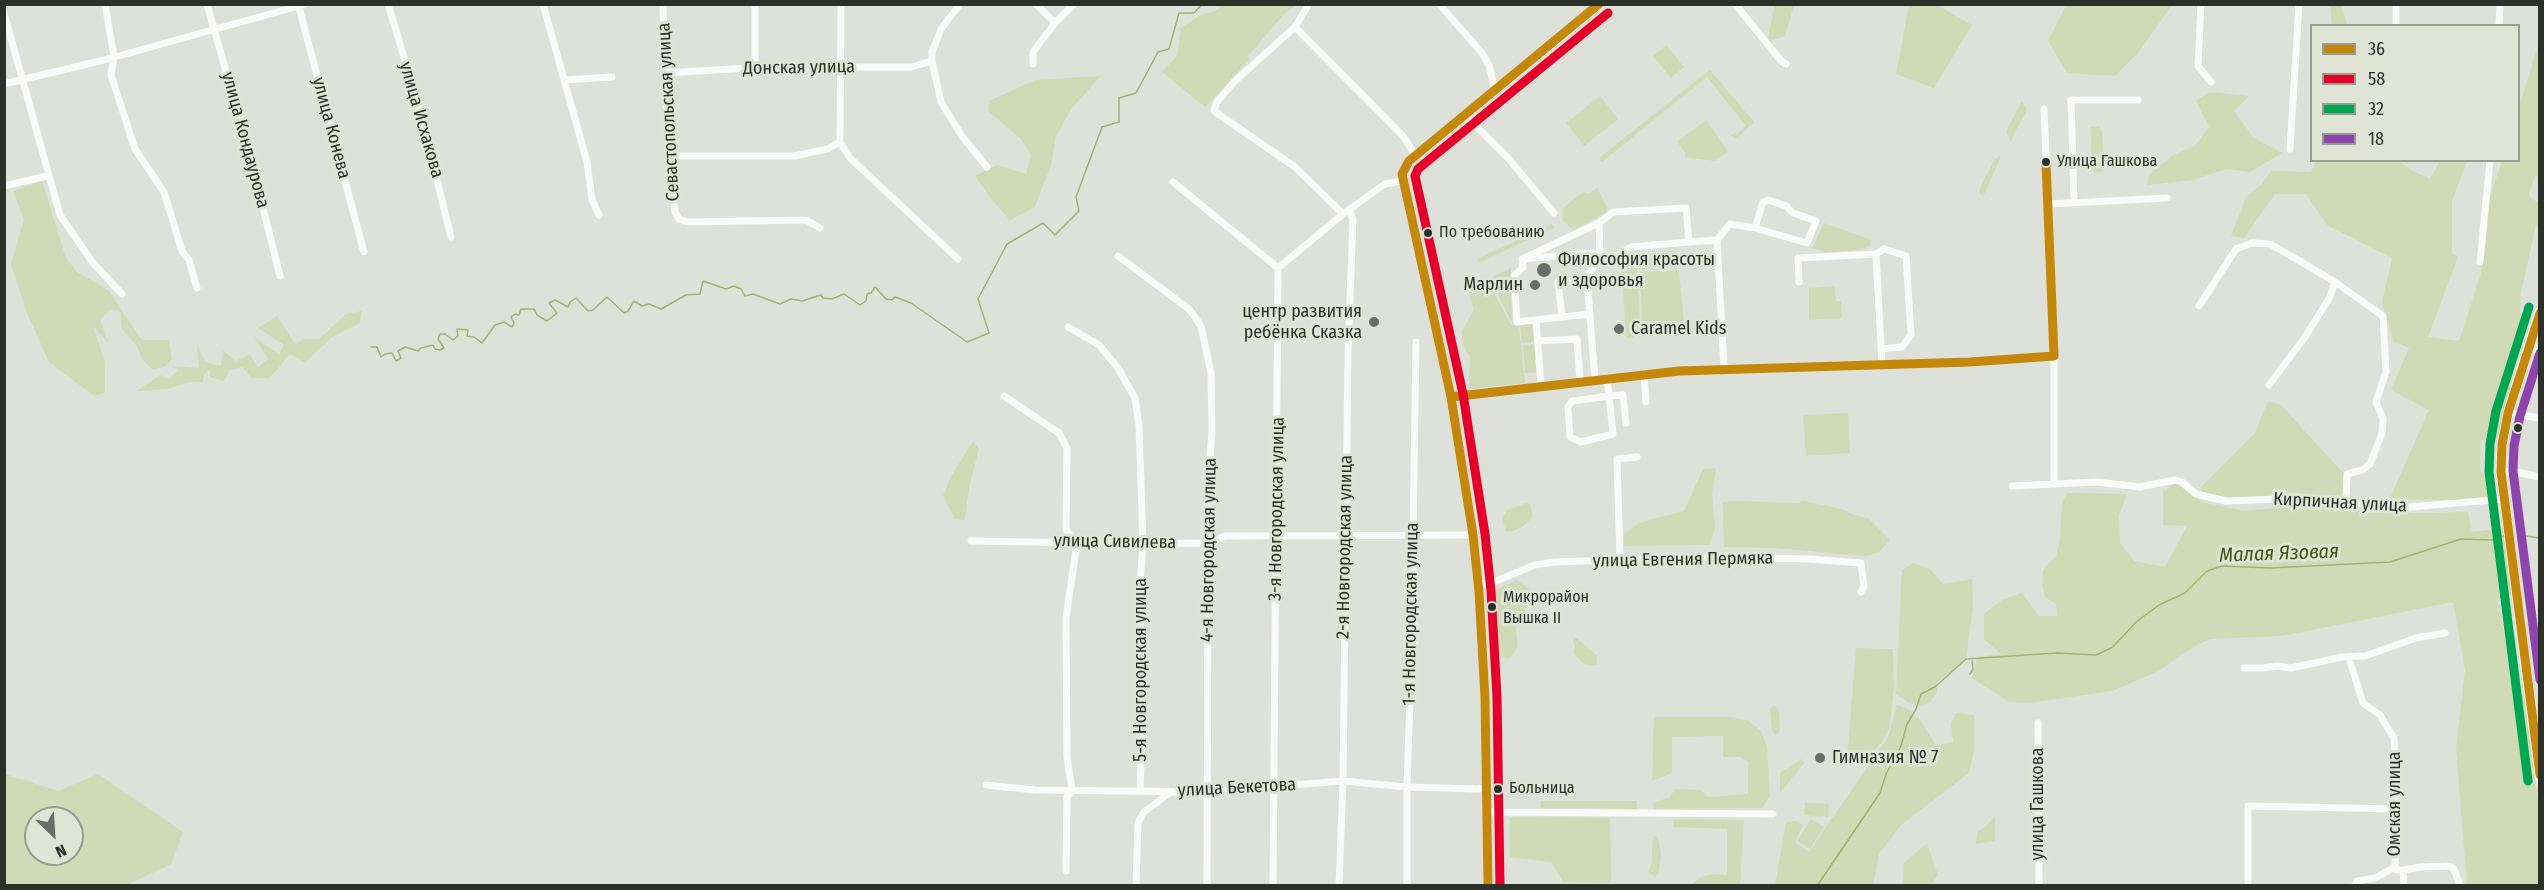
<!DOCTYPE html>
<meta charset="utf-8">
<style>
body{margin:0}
#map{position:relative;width:2544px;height:890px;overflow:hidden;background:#dee0da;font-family:"Fira Sans Condensed",sans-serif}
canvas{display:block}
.frame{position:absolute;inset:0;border:6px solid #2d2f29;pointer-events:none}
.legend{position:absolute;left:2310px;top:24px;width:210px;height:138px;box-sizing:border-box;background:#dfe4d6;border:2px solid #989c91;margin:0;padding:8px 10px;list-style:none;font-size:18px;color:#2d2f29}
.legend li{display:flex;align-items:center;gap:12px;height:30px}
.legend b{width:30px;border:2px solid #989c91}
.north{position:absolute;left:24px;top:806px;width:60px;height:60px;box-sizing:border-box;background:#dfe4d6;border:2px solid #989c91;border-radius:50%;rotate:155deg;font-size:16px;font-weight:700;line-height:24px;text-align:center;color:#2d2f29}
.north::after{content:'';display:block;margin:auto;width:21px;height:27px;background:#6b6d67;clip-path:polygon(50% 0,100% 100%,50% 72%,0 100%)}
</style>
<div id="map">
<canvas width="2544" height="890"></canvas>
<div class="frame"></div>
<ul class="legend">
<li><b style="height:8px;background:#c4880a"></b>36</li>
<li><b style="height:8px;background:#e4002b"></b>58</li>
<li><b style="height:8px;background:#00a651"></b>32</li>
<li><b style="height:8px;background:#8e44ad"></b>18</li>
</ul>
<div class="north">N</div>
</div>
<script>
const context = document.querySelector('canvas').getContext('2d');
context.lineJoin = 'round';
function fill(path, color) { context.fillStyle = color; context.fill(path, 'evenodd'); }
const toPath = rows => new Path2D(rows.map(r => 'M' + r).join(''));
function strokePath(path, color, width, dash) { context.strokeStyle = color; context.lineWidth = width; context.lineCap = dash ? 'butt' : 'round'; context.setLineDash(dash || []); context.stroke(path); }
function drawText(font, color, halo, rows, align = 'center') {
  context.font = font + ' "Fira Sans Condensed",sans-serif'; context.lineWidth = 6; context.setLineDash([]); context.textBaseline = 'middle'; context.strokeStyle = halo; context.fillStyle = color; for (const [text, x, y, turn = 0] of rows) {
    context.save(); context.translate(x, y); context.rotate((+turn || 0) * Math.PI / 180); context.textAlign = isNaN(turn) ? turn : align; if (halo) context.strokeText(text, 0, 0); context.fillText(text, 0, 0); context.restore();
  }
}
fill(toPath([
 [1223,5,1298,5,1286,12,1248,56,1249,60,1205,107,1162,72,1177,56,1181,28,1202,14,1215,11],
 [1775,5,1794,5,1785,36,1767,42],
 [1909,5,1937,5,1972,25,1934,88,1896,74],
 [2066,5,2066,4,2172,5,2138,53,2115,76,2067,73,2048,41],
 [2330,5,2342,6,2347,25,2332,25],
 [2539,42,2539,177,2535,176,2529,193,2531,199,2539,202,2539,224,2536,225,2521,292,2519,343,2500,437,2480,441,2481,472,2492,475,2494,495,2484,499,2456,501,2390,498,2429,410,2391,390,2409,348,2393,341,2382,302,2392,258,2327,225,2306,194,2275,194,2244,238,2231,236,2246,197,2262,184,2271,171,2311,172,2316,161,2399,161,2411,170,2430,179,2440,161,2467,161,2452,201,2452,254,2458,257,2428,337,2459,341,2481,273,2485,212,2502,161,2518,160,2519,108],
 [1666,45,1684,67,1671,78,1653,56],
 [1710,70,1754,122,1736,139,1731,136,1735,132,1737,134,1746,126,1707,77,1602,162,1599,158],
 [1101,76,1072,108,1056,136,1051,165,1035,207,1010,220,991,199,975,176,997,165,1026,174,1031,155,1021,139,988,111,989,101,1035,80],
 [2209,92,2249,96,2234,111,2253,137,2282,153,2250,172,2226,169,2192,180,2147,185,2149,174,2173,155,2194,147,2209,127,2196,101],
 [1600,96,1618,119,1584,146,1566,123],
 [2022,101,2027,110,2010,142,2006,131],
 [1706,120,1728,151,1715,161,1685,157,1685,152,1677,142],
 [2099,126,2102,131,2104,167,2101,172,2093,172,2090,127],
 [2000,155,2000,159,1983,197,1979,192,1981,186,1995,159],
 [42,181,66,258,77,272,108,290,142,340,169,340,172,359,166,366,153,370,142,359,137,346,122,329,120,312,112,309,100,319,108,343,93,326,105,362,105,393,94,396,49,362,27,313,11,264,24,220,13,191],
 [1597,188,1608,209,1607,212,1576,229,1571,228,1563,220,1562,209,1579,195,1585,192,1588,194],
 [1824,223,1872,240,1870,245,1864,249,1842,251,1826,252,1812,248],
 [1552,224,1554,228,1478,263,1477,259],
 [1678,251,1679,267,1637,269,1641,337,1626,338,1621,255],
 [1511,268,1512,323,1490,278],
 [1679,270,1684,325,1667,326,1666,335,1643,337,1640,272],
 [1487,280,1511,324,1519,327,1525,383,1469,389,1470,356,1465,350,1461,332,1474,310,1467,289],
 [1835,286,1836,301,1841,301,1842,318,1809,320,1809,288],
 [362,311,360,323,332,337,305,363,290,354,270,378,252,378,242,367,230,370,224,381,210,377,210,369,204,374,203,382,189,382,168,389,137,391,160,375,169,379,178,370,171,366,199,368,197,344,205,362,221,366,223,350,235,361,250,355,258,367,268,359,254,337,279,354,284,345,258,328,277,316,295,344,305,339,319,339,346,314],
 [1535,322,1536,342,1522,343,1520,324],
 [1536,344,1538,372,1525,373,1523,345],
 [2268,401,2281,405,2345,475,2342,496,2313,495,2226,499,2208,496,2199,489,2255,433],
 [1848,413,1850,453,1806,456,1803,415],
 [973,441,979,449,969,488,965,520,955,519,943,496,950,478],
 [1716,468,1712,494,1715,527,1710,545,1624,546,1624,534,1639,523,1684,511,1703,469],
 [2175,483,2203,502,2244,511,2322,504,2415,513,2468,512,2472,532,2502,528,2514,593,2497,600,2518,696,2527,695,2539,815,2539,885,2467,885,2456,749,2465,670,2453,602,2282,636,2210,639,2193,647,2159,671,2112,691,2029,703,2009,702,1972,678,1977,657,2001,654,1984,639,1984,614,2002,600,2022,593,2039,616,2057,616,2056,604,2045,597,2042,584,2043,570,2056,556,2060,540,2062,503,2067,493,2127,494,2119,515,2120,543,2134,561,2165,567,2187,526,2163,525,2163,492],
 [1734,501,1798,503,1804,501,1842,509,1854,515,1868,518,1890,540,1879,552,1867,556,1775,548,1724,547,1723,502],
 [1526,503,1530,504,1533,517,1522,527,1513,531,1506,531,1502,519,1507,510],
 [1913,563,1930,569,1943,584,1972,579,1973,606,1966,659,1938,682,1937,693,1930,702,1921,706,1909,703,1896,694,1902,570],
 [1517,580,1530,590,1524,615,1517,621,1516,632,1518,646,1511,657,1507,659,1499,655,1496,590],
 [1576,638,1597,655,1597,664,1591,666,1583,663,1573,653,1575,646,1573,641],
 [1856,648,1893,649,1894,688,1889,729,1881,743,1858,767,1847,761],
 [1774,705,1779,710,1780,731,1775,735,1772,730,1770,709],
 [1897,705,1908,709,1920,720,1935,744,1941,745,1953,742,1951,724,1956,713,1974,715,1974,749,1969,773,1901,825,1879,854,1873,885,1775,885,1786,822,1796,821,1803,825,1795,842,1809,852,1888,737],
 [1654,717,1729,717,1747,720,1761,731,1767,747,1770,796,1762,808,1654,809,1653,803,1670,797,1675,789,1701,790,1708,797,1748,794,1748,762,1741,757,1723,757,1723,736,1672,737,1672,773,1652,781],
 [1801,759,1804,763,1780,793,1780,773],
 [5,774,58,791,98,774,183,832,171,864,127,885,5,885],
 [36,818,72,818,72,854,36,854],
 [1541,801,1637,801,1637,809,1541,808],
 [1805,803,1829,804,1828,817,1804,815],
 [1995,816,1995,841,1976,844,1977,832,1986,826],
 [1510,817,1610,818,1611,883,1563,882,1551,862,1510,857],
 [1673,819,1744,820,1740,885,1691,885,1701,877,1715,874,1727,875,1727,829,1674,827],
 [1811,819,1824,827,1810,849,1797,841],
 [1654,835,1658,837,1661,855,1658,875,1654,876,1648,872,1652,862,1652,843],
 [1927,843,1938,875,1930,885,1903,885,1904,863]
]), '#d0dab7');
strokePath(toPath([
 [371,347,377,347,381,357,385,354,392,353,396,361,401,358,398,351,405,347,418,351,421,348,433,345,435,349,440,350,444,348,438,339,440,334,445,334,453,340,458,336,457,329,468,330,467,336,474,337,482,343,495,325,504,322,512,327,514,323,511,317,515,314,519,315,521,309,534,309,537,315,547,321,557,313,549,303,555,300,568,307,570,302,576,298,588,311,593,310,607,297,624,313,628,311,634,301,642,306,649,304,661,309,686,295,700,294,703,281,726,289,734,286,741,289,745,296,753,294,780,304,791,299,802,301,821,295,823,298,832,299,844,294,860,305,866,301,867,294,871,293,875,287,886,299,892,300,895,297,911,303,967,342,989,333,978,299,1007,244,1043,223,1055,235,1079,211,1076,197,1102,127,1119,122,1119,98,1136,93,1158,52,1169,49,1179,13,1194,13,1202,4],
 [2518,535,2540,538],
 [1970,674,1973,669,1972,661],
 [1817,886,1880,793,1886,774,1901,746,1907,724,1916,709,1921,694,1935,687,1966,659,2057,653,2096,655,2113,647,2136,622,2159,605,2185,593,2207,571,2222,566,2270,568,2390,562,2461,539,2494,540,2504,536]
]), '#a1b46e', 1.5);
strokePath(toPath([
 [105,4,114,57,111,75,135,149,164,192,182,251,189,260,197,288],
 [207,4,251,160,280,276],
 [298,4,364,252],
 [388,4,419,107,451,237],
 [543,4,587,162,592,200,599,215],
 [663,4,668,156,675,212,679,219,687,222,806,220,820,228],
 [755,4,755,68],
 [841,4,840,142,850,158,958,259],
 [960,4,941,29,932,52,932,61,941,102,962,136,987,167],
 [1036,4,1055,23],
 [1309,4,1295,27,1235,81,1217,102,1214,111,1295,167,1343,214],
 [1439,4,1482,53,1489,65,1495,90],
 [1735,4,1782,62,1786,64],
 [2201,4,2198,66,2211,82],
 [4,13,60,215,93,263,122,294],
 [2396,26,2396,4],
 [2499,26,2500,4],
 [1295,27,1403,136,1416,156],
 [1033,64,1033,52,1055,23,1074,4],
 [665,73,767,67,911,67,932,61],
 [565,80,612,77],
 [4,84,104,60,306,4],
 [2044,109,2054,356,2054,484],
 [1465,115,1508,158,1554,213],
 [2290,149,2299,4],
 [668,156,794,156,827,149,840,142],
 [1173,182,1278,268,1273,886],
 [4,186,47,176],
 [2074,203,2071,100,2138,100],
 [2049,204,2167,198],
 [1686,208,1689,242,1631,247,1616,256,1600,256,1592,253,1522,259,1599,223,1613,212,1686,208],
 [1717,240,1730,224,1755,228,1807,243,1816,221,1793,213,1786,206,1768,200,1763,202,1755,228],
 [1689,242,1717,240,1724,368],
 [1876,254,1884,249,1906,256,1911,335,1902,347,1881,349],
 [1118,256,1189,309,1201,326,1211,373,1212,430,1206,515,1208,543,1207,886],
 [1522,259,1523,267,1514,276,1517,322,1562,317,1558,282,1587,278,1600,256,1599,223],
 [2480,262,2490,160],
 [1278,268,1343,214,1385,184,1402,181],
 [1587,278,1595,380],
 [1799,282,1798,258,1876,254,1882,364],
 [2199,306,2236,249,2252,243,2270,244,2293,257,2335,282,2383,316,2386,372,2376,402,2383,419,2382,433,2370,464,2362,470,2347,474,2346,501],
 [1562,317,1590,314],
 [1536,321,1541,385],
 [1068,327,1099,345,1118,368,1135,398,1139,425,1143,544,1139,598,1143,710,1140,790],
 [1538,341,1577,339,1580,381],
 [2527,347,2540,350],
 [1644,374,1646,402],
 [1607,378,1609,396,1613,434,1581,442,1570,437,1568,407,1572,401,1609,396,1623,395,1626,423],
 [2269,385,2305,337,2330,297,2335,282],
 [1004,396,1059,433,1067,448,1066,530,1077,543,1066,618,1067,757,1072,790,1067,797,1066,871],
 [1451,397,1679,371,1970,362,2054,356],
 [2508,413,2540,418],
 [2501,472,2512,471,2540,477],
 [2012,486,2096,482,2140,487,2175,480,2182,482,2196,494,2226,501,2307,498,2375,505,2410,507,2504,499],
 [971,541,1143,544,1208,543,1225,536,1473,535],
 [1620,558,1617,459,1637,457],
 [1479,584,1491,583,1535,565,1554,562,1712,557,1808,559,1861,563,1864,586,1861,592],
 [2349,658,2363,703,2380,715,2394,738,2397,809,2395,867,2396,870,2403,870,2404,886],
 [2244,668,2263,668,2277,666,2291,668,2342,657,2365,656,2416,638,2445,633],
 [2038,723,2039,886],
 [986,785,1035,790,1207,792,1343,781,1407,787,1478,789,1488,787],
 [1487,812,1773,814],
 [2403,870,2421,867,2449,866,2454,869,2460,886],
 [1136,886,1138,823,1144,812,1171,792],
 [1339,886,1343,781,1348,351,1353,219,1349,210],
 [1407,886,1407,787,1411,671,1415,638,1413,570,1409,546,1413,535,1416,342],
 [2248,886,2248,806,2397,809],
 [2354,886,2357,881,2375,878,2395,867]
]), '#fafaf9', 7);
strokePath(toPath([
 [1488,886,1485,698,1479,592,1473,535,1451,397,1402,174,1409,161,1600,4]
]), '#fafaf9', 9);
strokePath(toPath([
 [2540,311,2508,413,2502,445,2501,472,2540,779]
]), '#fafaf9', 10);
strokePath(toPath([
 [2046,162,2054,356],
 [2540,313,2508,413,2502,445,2501,472,2540,775],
 [1451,397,1679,371,1970,362,2054,356],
 [1488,886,1485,698,1479,592,1473,535,1451,397,1402,174,1409,161,1599,4]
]), '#c4880a', 9);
strokePath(toPath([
 [1500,886,1497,697,1491,591,1485,534,1463,394,1415,176,1418,169,1608,13]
]), '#e4002b', 9);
strokePath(toPath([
 [2528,781,2489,472,2490,444,2496,411,2529,307]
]), '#00a651', 9);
strokePath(toPath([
 [2540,353,2520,416,2514,446,2513,471,2540,680]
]), '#8e44ad', 9);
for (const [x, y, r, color] of [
 [2046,162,5,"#2d2f29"],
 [1428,233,5,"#2d2f29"],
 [1544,270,8,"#6b6d67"],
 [1535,285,6,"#6b6d67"],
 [1374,322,6,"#6b6d67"],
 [1619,329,6,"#6b6d67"],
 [2518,428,5,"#2d2f29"],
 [1492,607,5,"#2d2f29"],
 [1820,758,6,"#6b6d67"],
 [1498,789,5,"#2d2f29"]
]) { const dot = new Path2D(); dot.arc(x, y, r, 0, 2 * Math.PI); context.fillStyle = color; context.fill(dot); strokePath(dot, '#dfe4d6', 2); }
drawText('16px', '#2d2f29', '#dfe4d6', [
 ["Улица Гашкова",2057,162],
 ["По требованию",1439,233],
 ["Микрорайон",1503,598],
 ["Вышка II",1503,619],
 ["Больница",1509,789]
], 'left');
drawText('18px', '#2d2f29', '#dfe4d6', [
 ["Донская улица",799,68,-1],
 ["Севастопольская улица",669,112,-93],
 ["улица Исхакова",421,120,74],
 ["улица Конева",331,128,75],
 ["улица Кондаурова",245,140,75],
 ["Кирпичная улица",2340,503,3],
 ["3-я Новгородская улица",1277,509,-89],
 ["улица Сивилева",1115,542,1],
 ["2-я Новгородская улица",1345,547,-89],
 ["4-я Новгородская улица",1209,550,-89],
 ["улица Евгения Пермяка",1683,560,-1],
 ["1-я Новгородская улица",1411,614,-89],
 ["5-я Новгородская улица",1141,670,-90],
 ["улица Бекетова",1237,788,-3],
 ["улица Гашкова",2038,804,-90],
 ["Омская улица",2395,804,-90]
]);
drawText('18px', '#2d2f29', '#dfe4d6', [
 ["Философия красоты",1558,260],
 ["и здоровья",1558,281],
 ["Марлин",1523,285,"right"],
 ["центр развития",1362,312,"right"],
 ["ребёнка Сказка",1362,333,"right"],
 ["Caramel Kids",1631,329],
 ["Гимназия № 7",1832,758]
], 'left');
drawText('italic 20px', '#45550d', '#dfe4d6', [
 ["Малая Язовая",2279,554,-2]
]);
</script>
